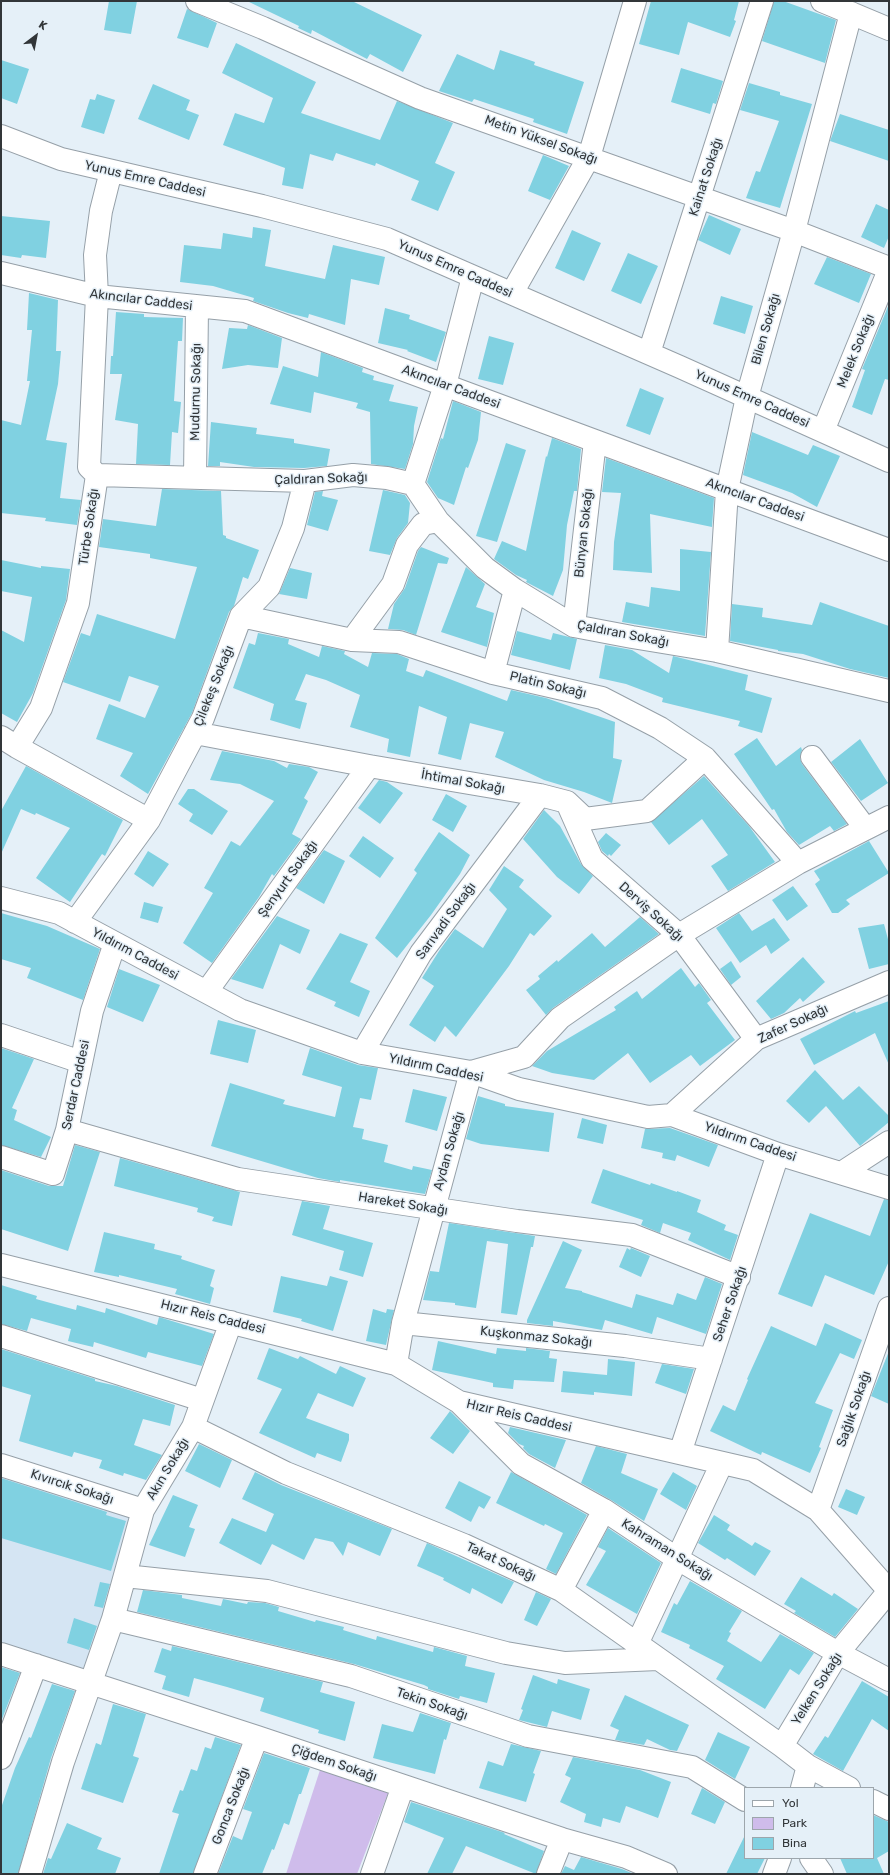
<!DOCTYPE html>
<meta charset="utf-8">
<style>
body{margin:0}
#map{position:relative;width:890px;height:1875px;overflow:hidden;background:#e5f0f8;font-family:Rubik,sans-serif}
canvas{display:block}
.frame{position:absolute;inset:0;border:2px solid #323639;pointer-events:none}
.legend{position:absolute;left:744px;top:1787px;width:130px;height:72px;box-sizing:border-box;background:#e5f0f8;border:1px solid #9da6ac;margin:0;padding:5px 7px;list-style:none;font-size:12px;color:#323639}
.legend li{display:flex;align-items:center;gap:8px;height:20px}
.legend b{width:20px;border:1px solid #9da6ac}
.north{position:absolute;left:16px;top:16px;width:40px;height:40px;-webkit-text-stroke:3px #e5f0f8;paint-order:stroke;rotate:32deg;font-size:11px;font-weight:700;line-height:16px;text-align:center;color:#323639}
.north::after{content:'';display:block;margin:auto;width:14px;height:18px;background:#323639;clip-path:polygon(50% 0,100% 100%,50% 72%,0 100%)}
</style>
<div id="map">
<canvas width="890" height="1875"></canvas>
<div class="frame"></div>
<ul class="legend">
<li><b style="height:5px;background:#fff"></b>Yol</li>
<li><b style="height:11px;background:#cfbceb"></b>Park</li>
<li><b style="height:11px;background:#80d1e1"></b>Bina</li>
</ul>
<div class="north">K</div>
</div>
<script>
const context = document.querySelector('canvas').getContext('2d');
context.lineJoin = 'round';
function fill(path, color) { context.fillStyle = color; context.fill(path, 'evenodd'); }
const toPath = rows => new Path2D(rows.map(r => 'M' + r).join(''));
function strokePath(path, color, width, dash) { context.strokeStyle = color; context.lineWidth = width; context.lineCap = dash ? 'butt' : 'round'; context.setLineDash(dash || []); context.stroke(path); }
function drawText(font, color, halo, rows, align = 'center') {
  context.font = font + ' Rubik,sans-serif'; context.lineWidth = 3; context.setLineDash([]); context.textBaseline = 'middle'; context.strokeStyle = halo; context.fillStyle = color; for (const [text, x, y, turn = 0] of rows) {
    context.save(); context.translate(x, y); context.rotate((+turn || 0) * Math.PI / 180); context.textAlign = isNaN(turn) ? turn : align; if (halo) context.strokeText(text, 0, 0); context.fillText(text, 0, 0); context.restore();
  }
}
fill(toPath([
 [1,1471,136,1513,89,1675,1,1647]
]), '#d5e5f3');
fill(toPath([
 [320,1770,388,1793,357,1874,286,1874]
]), '#cfbceb');
fill(toPath([
 [109,1,137,1,131,34,104,30],
 [247,1,352,1,422,35,403,72,370,54,367,59,312,30,311,34,298,28,299,26],
 [651,1,739,1,734,20,736,21,730,37,688,22,679,55,639,44],
 [774,1,783,1,836,20,825,63,762,41],
 [187,9,217,23,208,48,177,38],
 [236,43,316,82,301,113,380,140,397,101,453,123,435,163,455,172,438,211,411,200,419,181,376,163,375,166,336,153,333,161,310,154,303,189,282,185,285,168,223,145,235,113,264,123,273,98,222,73],
 [500,50,535,62,534,65,584,82,567,134,533,122,534,119,474,99,472,102,439,91,457,54,494,70],
 [1,60,29,69,17,104,1,98],
 [681,68,723,81,716,104,713,103,710,114,671,102],
 [749,83,780,92,780,95,812,104,780,208,746,198,756,171,760,172,779,121,740,110],
 [153,84,190,100,186,110,199,115,189,140,138,119],
 [97,94,115,100,104,134,81,127,90,99,95,100],
 [840,114,889,130,889,161,830,141],
 [543,155,569,166,550,200,528,191],
 [876,204,889,210,889,236,884,248,861,237],
 [709,215,741,229,730,255,698,240],
 [1,216,50,221,46,258,22,255,21,258,1,255],
 [253,227,271,230,265,266,325,279,333,245,385,257,379,285,351,279,345,325,309,314,308,318,288,313,253,301,254,298,213,286,180,282,184,245,221,249,223,233,252,238],
 [572,230,601,243,584,281,555,268],
 [628,253,658,266,641,304,611,291],
 [827,257,871,274,859,303,814,284],
 [29,293,58,300,56,351,61,351,58,384,46,440,67,443,60,498,81,500,77,525,45,521,46,518,1,513,1,420,21,425,30,381,27,381,32,330,27,330],
 [721,296,753,306,745,334,713,324],
 [889,304,889,380,885,379,872,415,852,407,865,370,862,369],
 [385,308,410,315,409,319,446,332,436,362,407,351,408,350,378,343],
 [116,312,144,314,144,317,183,318,182,341,178,341,174,401,181,402,178,433,172,432,170,465,136,464,138,424,115,420,122,374,110,374,111,356,113,356],
 [248,325,282,338,278,368,248,365,222,369,229,328,247,329],
 [489,336,514,343,503,385,478,379],
 [321,352,363,368,362,372,374,376,373,380,394,385,389,401,418,407,414,426,413,444,405,469,371,464,370,412,356,408,358,403,314,392,311,413,270,404,283,366,318,377],
 [640,388,664,398,650,435,626,426],
 [453,401,481,412,478,440,468,468,466,467,454,505,438,498,427,482,441,438,443,439],
 [211,422,257,428,256,434,294,439,294,443,330,449,327,466,304,468,254,467,220,462,220,466,208,466],
 [752,432,808,455,813,445,840,456,817,507,792,493,743,475],
 [552,438,581,449,577,491,574,491,567,525,563,570,553,596,526,582,527,580,516,575,494,559,502,541,526,551,546,456,547,457],
 [506,443,526,450,497,542,476,536],
 [606,458,714,498,712,527,650,514,652,573,613,570,614,542,621,493,602,492],
 [162,489,221,491,223,535,226,536,226,538,259,550,248,579,243,577,234,606,229,612,192,713,148,794,120,776,133,753,96,739,109,704,145,718,159,686,129,676,120,702,63,682,81,633,90,636,97,614,175,639,197,567,150,558,150,554,99,547,103,519,156,526],
 [383,490,405,495,410,503,408,523,397,538,390,555,369,551],
 [323,491,322,496,338,500,328,531,307,525,315,492],
 [421,547,449,558,447,564,438,563,416,635,403,630,388,629,394,604,405,588,418,551],
 [680,549,711,552,705,636,622,622,626,602,649,607,651,587,680,591],
 [1,560,41,568,41,566,70,569,66,600,33,693,17,722,1,713,1,630,24,642,32,597,1,591],
 [466,567,485,584,476,607,494,613,487,647,441,632],
 [290,568,312,573,307,599,279,594],
 [820,602,889,626,889,678,850,669,803,654,778,651,778,650,730,641,732,604,763,608,762,617,812,625],
 [517,631,551,640,553,633,577,639,570,670,511,655],
 [258,633,289,639,288,644,319,657,322,646,345,651,344,654,368,667,372,653,397,654,409,659,406,671,423,677,426,670,507,701,511,690,546,698,615,722,613,758,622,760,612,803,584,792,544,780,495,757,504,732,470,723,461,760,438,754,447,717,419,706,410,757,387,752,389,739,350,727,360,695,326,680,306,674,295,700,307,703,300,729,270,720,274,704,233,688,249,643,255,645],
 [605,645,632,650,669,673,673,656,748,675,745,690,772,698,762,733,738,726,740,721,662,702,663,698,626,684,599,678],
 [757,738,776,766,801,747,802,750,800,758,802,764,847,824,834,831,830,826,799,845,787,832,774,809,772,810,734,754],
 [860,739,888,783,861,801,831,762],
 [222,751,274,761,287,768,289,764,309,767,318,772,304,798,308,801,292,834,301,839,274,876,272,874,259,897,212,963,183,943,213,893,204,888,231,841,240,846,274,801,240,784,210,780],
 [26,766,123,820,105,856,102,854,70,902,36,878,70,828,36,813,35,815,21,809,1,854,1,811],
 [704,776,749,826,775,862,728,891,711,866,728,855,702,819,669,845,651,822],
 [379,780,387,782,403,793,380,824,358,808],
 [188,789,194,789,228,811,212,835,189,821,193,814,178,804],
 [446,794,467,806,453,832,432,820],
 [544,810,560,826,581,864,593,876,579,894,557,877,523,839],
 [439,832,470,855,460,874,431,915,397,958,375,938,417,873,414,870],
 [606,833,621,845,611,856,609,854,608,856,602,851,598,842],
 [363,836,394,858,380,878,349,856],
 [869,841,889,873,846,900,850,904,838,913,832,913,815,884,820,880,814,871],
 [324,850,345,861,324,904,296,888],
 [148,851,169,864,153,887,134,874],
 [504,866,524,880,519,887,552,916,534,936,530,933,509,966,456,1037,445,1026,435,1042,409,1025,434,986,422,978,439,951,455,929,483,948,507,909,489,890],
 [793,886,808,906,787,921,772,900],
 [144,902,163,907,158,923,140,918],
 [1,913,47,926,100,949,83,1000,27,978,31,968,1,959],
 [739,913,752,931,774,918,790,940,771,954,766,945,740,963,716,928],
 [277,916,310,930,300,954,280,944,263,989,231,979],
 [640,917,659,934,553,1008,546,1015,526,990,540,979,538,976,557,960,558,962,592,933,605,947],
 [884,924,889,943,889,964,869,969,858,928],
 [340,933,368,944,350,982,370,991,359,1017,334,1006,336,1002,306,989],
 [803,957,825,982,803,1002,800,998,784,1013,771,1019,756,1001],
 [731,961,741,977,731,985,720,969],
 [681,968,695,987,699,983,711,1000,707,1003,735,1040,700,1066,691,1055,650,1083,628,1053,594,1080,552,1073,532,1066,547,1051,616,1010,614,1007,637,991,642,999],
 [119,969,160,985,143,1022,107,1007],
 [889,1001,889,1065,875,1033,814,1065,800,1039,855,1011,856,1013],
 [218,1020,256,1030,248,1063,210,1054],
 [1,1048,34,1059,12,1108,17,1110,14,1120,51,1137,41,1157,1,1145],
 [310,1048,358,1065,378,1068,371,1100,360,1098,353,1127,364,1129,362,1139,388,1145,384,1162,412,1170,413,1166,432,1170,425,1194,340,1180,340,1182,318,1178,211,1146,230,1083,285,1100,283,1104,335,1117,342,1087,302,1075],
 [815,1070,843,1100,859,1086,889,1116,889,1122,860,1146,826,1106,809,1123,786,1101],
 [413,1089,447,1097,437,1131,405,1122],
 [478,1096,505,1104,505,1106,554,1113,549,1152,481,1144,466,1139],
 [582,1118,607,1125,603,1144,577,1138],
 [670,1128,718,1145,709,1167,677,1155,675,1161,662,1158,663,1153,641,1148,645,1129],
 [75,1145,100,1152,68,1251,1,1229,1,1170,49,1186,63,1186],
 [120,1158,240,1192,232,1226,212,1221,214,1217,197,1212,198,1208,114,1186],
 [603,1169,650,1185,651,1183,677,1192,677,1191,701,1200,697,1212,726,1225,724,1230,738,1235,730,1260,688,1240,691,1233,663,1223,660,1233,641,1225,643,1220,591,1203],
 [884,1199,889,1200,889,1261,874,1295,825,1275,812,1307,778,1294,810,1213,870,1236],
 [302,1201,330,1206,323,1229,373,1243,363,1277,339,1270,344,1251,292,1235],
 [449,1223,535,1236,533,1247,531,1247,517,1315,501,1313,508,1244,487,1241,476,1308,455,1305,455,1303,423,1300,430,1271,439,1272],
 [104,1232,155,1244,154,1249,182,1256,181,1259,215,1270,210,1286,214,1288,210,1304,175,1294,177,1289,119,1275,119,1277,94,1272],
 [563,1241,582,1250,565,1288,582,1291,582,1292,632,1308,636,1294,673,1305,677,1293,696,1300,705,1277,722,1284,706,1334,657,1317,652,1334,605,1320,602,1330,553,1321,553,1326,527,1323,527,1320],
 [627,1248,630,1250,631,1248,650,1256,641,1277,619,1267],
 [281,1276,327,1286,330,1276,348,1281,333,1331,301,1321,302,1319,273,1312],
 [1,1285,37,1296,36,1299,76,1310,77,1305,105,1313,106,1308,157,1325,159,1317,214,1334,202,1366,148,1352,146,1358,94,1342,93,1347,68,1341,71,1329,31,1318,27,1331,1,1324],
 [373,1309,386,1313,387,1309,394,1310,386,1345,366,1341],
 [825,1323,862,1340,854,1359,840,1353,815,1403,833,1410,819,1447,821,1448,810,1473,762,1452,761,1455,710,1431,723,1405,735,1411,748,1380,747,1379,771,1326,816,1346],
 [438,1341,496,1354,497,1348,526,1351,526,1348,550,1351,549,1358,557,1359,554,1382,514,1380,513,1389,493,1387,493,1383,432,1370],
 [269,1348,298,1359,300,1356,336,1374,340,1366,366,1378,353,1407,318,1393,306,1418,349,1434,349,1440,341,1462,317,1453,315,1458,259,1433,282,1389,257,1379],
 [1,1349,95,1379,95,1381,117,1386,175,1405,170,1426,143,1419,134,1445,162,1455,146,1480,124,1473,123,1476,99,1468,102,1460,74,1452,72,1457,19,1441,31,1395,1,1386],
 [889,1351,889,1404,871,1396],
 [608,1359,635,1362,632,1396,594,1392,594,1395,561,1392,563,1371,607,1375],
 [662,1364,694,1369,686,1394,655,1383],
 [450,1411,470,1431,453,1454,430,1438],
 [510,1427,566,1440,555,1468,529,1454,523,1448,524,1446,519,1444,508,1433],
 [199,1444,232,1460,220,1488,185,1471],
 [596,1446,627,1454,621,1473,658,1489,644,1521,611,1500,581,1483],
 [255,1472,281,1485,392,1529,380,1556,348,1542,343,1556,333,1542,315,1538,304,1560,272,1544,261,1565,219,1543,232,1518,266,1532,274,1514,242,1499],
 [511,1472,587,1515,556,1574,546,1569,563,1533,545,1524,544,1526,496,1503],
 [673,1472,697,1486,686,1510,660,1494],
 [1,1478,107,1512,106,1515,126,1521,111,1571,1,1538],
 [459,1481,491,1497,484,1509,479,1506,471,1522,445,1508],
 [846,1489,865,1497,857,1515,838,1507],
 [173,1495,198,1505,189,1527,195,1529,185,1557,149,1545],
 [714,1515,730,1525,727,1530,752,1546,755,1542,771,1551,755,1576,727,1558,725,1560,698,1543],
 [608,1528,661,1563,637,1614,586,1585,606,1551,598,1547],
 [427,1543,514,1582,502,1604,472,1588,470,1594,443,1580,444,1578,417,1566],
 [801,1577,832,1596,834,1593,858,1609,835,1637,794,1613,796,1611,784,1604],
 [690,1581,742,1611,729,1632,731,1633,727,1641,761,1662,780,1634,814,1653,799,1675,790,1669,765,1709,716,1679,724,1666,689,1648,690,1645,661,1632,674,1603,677,1605],
 [100,1582,110,1584,103,1608,94,1606],
 [143,1590,182,1595,182,1598,221,1606,223,1599,247,1604,248,1602,265,1603,279,1607,278,1611,315,1622,316,1620,344,1627,343,1630,376,1640,377,1636,433,1652,434,1647,467,1656,465,1666,495,1673,487,1703,460,1696,459,1699,428,1689,428,1687,424,1685,354,1664,137,1612],
 [536,1592,551,1599,537,1626,524,1620],
 [74,1618,97,1626,89,1650,67,1643],
 [172,1646,323,1682,320,1692,355,1702,345,1741,318,1733,319,1730,260,1711,264,1698,227,1687,194,1678,189,1697,162,1689,166,1676,154,1672,162,1648,171,1651],
 [1,1667,20,1673,2,1719,1,1719],
 [533,1675,557,1684,558,1679,590,1689,581,1720,552,1711,547,1727,519,1720,523,1710,521,1709],
 [862,1681,889,1697,889,1731,872,1719,843,1771,813,1754,825,1736,828,1738],
 [52,1684,75,1691,51,1758,18,1874,1,1874,1,1808,15,1768,29,1737,31,1738],
 [625,1695,689,1725,677,1751,670,1750,647,1739,644,1745,615,1740,619,1730,610,1726],
 [113,1704,146,1714,133,1756,139,1758,123,1803,81,1789,96,1743,101,1745],
 [420,1713,451,1723,446,1740,444,1739,435,1774,373,1758,382,1724,413,1732],
 [718,1732,750,1747,735,1779,705,1760],
 [215,1737,241,1745,193,1874,159,1874,179,1814,172,1812,180,1790,183,1791,191,1769,197,1771,205,1747,211,1749],
 [511,1744,541,1751,533,1773,535,1774,526,1802,479,1788,488,1761,503,1766],
 [264,1753,310,1768,301,1794,299,1794,289,1825,284,1823,274,1850,272,1849,262,1874,218,1874,233,1836,242,1840,252,1812,243,1809],
 [573,1757,640,1770,671,1782,658,1818,626,1806,620,1823,603,1818,601,1827,584,1822,586,1814,560,1802,571,1778,565,1775],
 [702,1788,725,1802,715,1824,691,1814],
 [411,1802,505,1833,504,1834,544,1851,536,1874,466,1846,452,1874,427,1874,444,1838,404,1822],
 [873,1815,889,1822,889,1851,877,1858,884,1874,847,1874,840,1858,873,1858],
 [67,1823,102,1838,97,1849,121,1858,115,1874,43,1874,48,1858,51,1859],
 [745,1835,745,1858,765,1858,757,1874,726,1874],
 [581,1857,622,1869,634,1874,561,1874,565,1866,574,1870]
]), '#80d1e1');
const minor = toPath([
 [197,1,263,28,420,98,794,231,889,268],
 [822,1,889,29],
 [1,136,61,159,262,206,387,239,680,367,889,461],
 [1,273,97,296,245,311,889,550],
 [512,293,589,157,635,1],
 [649,353,762,1],
 [823,431,889,270],
 [97,475,305,481,353,475,387,478,413,484,438,521,485,568,515,590,574,626,632,637,717,651,889,691],
 [195,478,197,307],
 [413,484,445,385,473,277],
 [241,616,352,640,399,642,493,673,602,698,660,728,705,758,798,863],
 [574,626,595,441],
 [352,640,393,584,407,545,423,524,438,521],
 [717,651,727,490,747,397,794,231,851,13],
 [493,673,515,590],
 [195,733,369,766,540,795,567,802,585,819,647,811,705,758],
 [1,737,17,747,149,820],
 [17,747,41,708,78,603,97,475,89,467,97,296,95,255,101,211,111,171],
 [812,757,865,828],
 [569,807,592,859,679,935,756,1039],
 [1,898,59,913,240,1010,362,1053,471,1072,519,1089,648,1117,672,1115,778,1154,889,1188],
 [75,922,149,820,203,718,241,616,269,587,293,528,305,481],
 [207,991,369,766],
 [1,1035,81,1062],
 [362,1053,421,953,540,795],
 [672,1115,756,1039,889,982],
 [67,1130,238,1179,517,1221,632,1235,739,1277],
 [1,1157,53,1174,67,1130,92,1011,115,943],
 [843,1172,889,1142],
 [1,1265,396,1364,459,1402,753,1470,818,1510,883,1584,889,1588],
 [403,1323,471,1072,524,1057,560,1018,679,935,798,863,889,817],
 [1,1336,202,1400],
 [396,1364,403,1323,625,1346,711,1359],
 [459,1402,521,1464,604,1510,676,1558,838,1653,889,1680],
 [193,1427,286,1473,464,1545,561,1590,782,1746],
 [680,1453,778,1154],
 [1,1465,143,1510],
 [818,1510,889,1308],
 [125,1576,267,1591,506,1653,565,1663,658,1659],
 [561,1590,604,1510],
 [113,1619,351,1676,528,1736,692,1767,745,1800],
 [637,1644,722,1463],
 [1,1654,257,1737,562,1839,626,1857,666,1874],
 [1,1758,36,1665],
 [808,1766,849,1788],
 [802,1788,808,1766,782,1746,838,1653,889,1591],
 [873,1801,889,1809],
 [811,1858,822,1874],
 [30,1874,63,1762,113,1619,143,1510,193,1427,231,1322],
 [205,1874,257,1737],
 [372,1874,403,1786],
 [548,1874,562,1839],
 [774,1874,780,1858]
]);
strokePath(minor, '#96a0a8', 24);
strokePath(minor, '#fff', 22);
drawText('13px', '#323639', '#e5f0f8', [
 ["Metin Yüksel Sokağı",541,140,20],
 ["Kainat Sokağı",706,177,-72],
 ["Yunus Emre Caddesi",145,179,13],
 ["Yunus Emre Caddesi",455,269,24],
 ["Akıncılar Caddesi",141,300,7],
 ["Bilen Sokağı",766,329,-74],
 ["Melek Sokağı",856,351,-68],
 ["Akıncılar Caddesi",451,387,20],
 ["Mudurnu Sokağı",196,392,-89],
 ["Yunus Emre Caddesi",752,399,24],
 ["Çaldıran Sokağı",321,479,-2],
 ["Akıncılar Caddesi",755,500,20],
 ["Türbe Sokağı",89,527,-82],
 ["Bünyan Sokağı",584,533,-84],
 ["Çaldıran Sokağı",623,634,11],
 ["Platin Sokağı",548,685,13],
 ["Çilekeş Sokağı",214,686,-68],
 ["İhtimal Sokağı",463,782,10],
 ["Şenyurt Sokağı",288,879,-54],
 ["Derviş Sokağı",651,912,42],
 ["Sarıvadi Sokağı",446,921,-54],
 ["Yıldırım Caddesi",135,954,28],
 ["Zafer Sokağı",793,1024,-25],
 ["Yıldırım Caddesi",436,1068,12],
 ["Serdar Caddesi",76,1085,-78],
 ["Yıldırım Caddesi",750,1142,19],
 ["Aydan Sokağı",449,1151,-74],
 ["Hareket Sokağı",403,1204,9],
 ["Seher Sokağı",730,1304,-71],
 ["Hızır Reis Caddesi",213,1317,14],
 ["Kuşkonmaz Sokağı",536,1337,6],
 ["Sağlık Sokağı",854,1409,-71],
 ["Hızır Reis Caddesi",519,1416,13],
 ["Akın Sokağı",168,1469,-59],
 ["Kıvırcık Sokağı",72,1487,18],
 ["Kahraman Sokağı",667,1550,32],
 ["Takat Sokağı",501,1562,25],
 ["Yelken Sokağı",817,1689,-58],
 ["Tekin Sokağı",432,1704,19],
 ["Çiğdem Sokağı",334,1763,19],
 ["Gonca Sokağı",231,1806,-69]
]);
</script>
